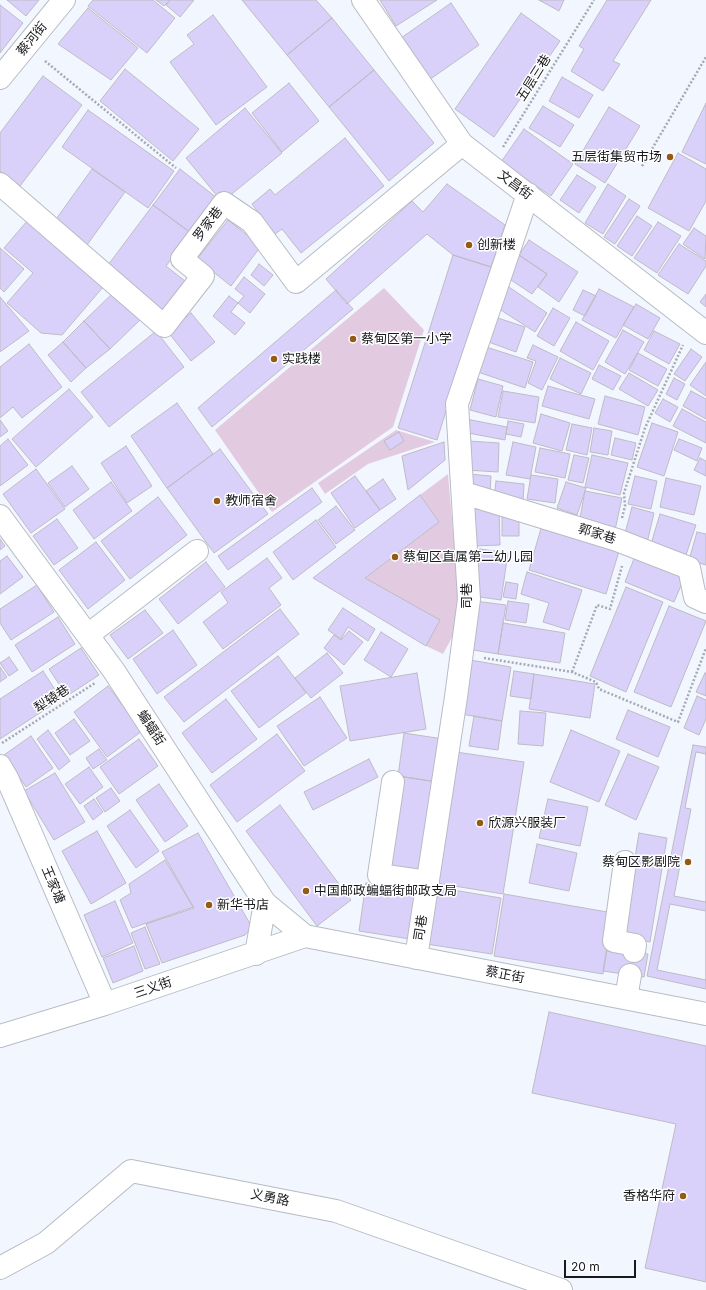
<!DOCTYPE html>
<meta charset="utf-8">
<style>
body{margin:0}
#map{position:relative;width:706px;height:1290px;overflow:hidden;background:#f2f6ff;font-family:Inter,sans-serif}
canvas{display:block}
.scale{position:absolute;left:564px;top:1260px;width:72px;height:18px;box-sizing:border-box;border:2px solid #18191c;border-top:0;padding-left:5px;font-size:12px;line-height:14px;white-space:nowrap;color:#18191c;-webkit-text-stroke:3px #fff;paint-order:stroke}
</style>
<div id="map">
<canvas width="706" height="1290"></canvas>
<div class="scale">20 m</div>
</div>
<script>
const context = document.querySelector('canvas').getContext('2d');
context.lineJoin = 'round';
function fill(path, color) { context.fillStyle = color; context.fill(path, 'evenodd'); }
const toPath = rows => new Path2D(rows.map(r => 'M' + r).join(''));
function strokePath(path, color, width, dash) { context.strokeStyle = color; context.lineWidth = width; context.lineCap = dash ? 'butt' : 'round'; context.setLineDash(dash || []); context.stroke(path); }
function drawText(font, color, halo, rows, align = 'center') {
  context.font = font + ' Inter,"Noto Sans SC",sans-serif'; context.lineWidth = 3; context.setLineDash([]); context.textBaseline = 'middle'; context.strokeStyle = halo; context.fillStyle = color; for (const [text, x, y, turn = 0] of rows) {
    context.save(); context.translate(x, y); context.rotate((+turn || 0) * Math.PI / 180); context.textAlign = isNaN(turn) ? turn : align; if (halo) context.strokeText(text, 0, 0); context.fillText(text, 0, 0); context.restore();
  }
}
fill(toPath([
 [384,288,424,330,393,427,272,512,215,430],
 [396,430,435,442,368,464,325,494,318,483],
 [448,474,458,589,454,634,443,654,426,646,365,578,439,522,420,495]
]), '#e2cbe0');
const building = toPath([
 [7,0,39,0,26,16,7,0],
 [93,0,153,0,175,18,147,53,88,6,93,0],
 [156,0,170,0,164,6,156,0],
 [170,0,194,0,180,17,166,5,170,0],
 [242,0,316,0,332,18,287,55,242,0],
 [380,0,437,0,396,26,380,0],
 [539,0,564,0,559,11,539,0],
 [607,0,651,0,613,61,620,64,603,91,571,71,584,49,579,46,607,0],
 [451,3,479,45,429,80,401,38,451,3],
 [0,5,23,23,0,53,0,5],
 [88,8,138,48,111,80,58,44,88,8],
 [521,13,560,41,494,137,455,109,521,13],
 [213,15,267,87,216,125,170,62,194,44,187,35,213,15],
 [332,18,374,70,329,107,287,55,332,18],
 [125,69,199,129,173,161,100,101,125,69],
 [374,70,434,143,389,181,329,107,374,70],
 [43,76,82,105,20,186,0,171,0,133,43,76],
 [562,77,593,95,579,118,549,101,562,77],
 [289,83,319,121,282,152,252,113,289,83],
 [706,103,706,164,682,152,706,103],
 [543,106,574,125,560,147,529,128,543,106],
 [609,107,640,126,605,183,575,164,609,107],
 [245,108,282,153,222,202,186,158,245,108],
 [88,110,174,171,148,208,62,147,88,110],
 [524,129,573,164,551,196,501,162,524,129],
 [345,138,384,186,301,253,282,229,275,234,252,204,270,189,275,195,345,138],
 [678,153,706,169,706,201,689,231,648,208,678,153],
 [92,169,125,192,87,245,54,222,92,169],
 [180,169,217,198,191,233,153,205,180,169],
 [577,175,596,187,579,213,560,200,577,175],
 [447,184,505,225,491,267,453,255,427,234,347,304,326,279,412,201,423,212,447,184],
 [608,184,626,196,603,234,585,223,608,184],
 [629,199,640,206,615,244,604,237,629,199],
 [153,205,191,233,166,266,190,285,162,318,105,269,153,205],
 [637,216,652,226,632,256,617,246,637,216],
 [28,220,104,286,62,335,41,333,7,303,33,273,4,248,28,220],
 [228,220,261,246,231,286,197,259,228,220],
 [658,222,681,236,657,273,634,258,658,222],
 [694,228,706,236,705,259,683,244,694,228],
 [529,240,578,272,559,302,538,287,547,274,519,255,529,240],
 [679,244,706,261,706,266,688,294,658,275,679,244],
 [0,248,24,269,4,292,0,288,0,248],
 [453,255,491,267,437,440,398,428,453,255],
 [519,255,547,274,532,294,505,276,519,255],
 [259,264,273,275,264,286,251,275,259,264],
 [244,277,265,294,250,313,238,303,244,296,235,289,244,277],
 [506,285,547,313,535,332,493,305,506,285],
 [599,289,634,307,616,338,582,320,599,289],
 [336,290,353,309,212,427,198,408,336,290],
 [583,290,596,296,585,316,573,310,583,290],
 [114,292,140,320,110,349,84,321,114,292],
 [706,294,706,307,700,302,706,294],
 [229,296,238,303,231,312,245,323,235,335,213,316,229,296],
 [0,297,29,331,0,352,0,297],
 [636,304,660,318,648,339,623,325,636,304],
 [553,308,570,318,554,346,537,336,553,308],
 [191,313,215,342,191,361,168,332,191,313],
 [492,316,525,327,516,352,483,340,492,316],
 [84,321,110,349,86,368,63,342,84,321],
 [576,322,609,341,593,370,560,351,576,322],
 [623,330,644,342,625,374,605,362,623,330],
 [156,331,184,367,109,427,81,392,156,331],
 [654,331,680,344,669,364,644,350,654,331],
 [63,342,86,368,71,382,48,355,63,342],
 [29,344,62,387,22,418,13,407,0,418,0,367,29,344],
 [533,345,558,357,542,390,528,383,536,361,527,358,533,345],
 [483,346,533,362,525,388,475,371,483,346],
 [691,349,702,357,685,381,674,374,691,349],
 [638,353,667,369,658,386,629,370,638,353],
 [560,358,591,373,581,394,550,379,560,358],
 [706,362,706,396,690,385,706,362],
 [599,365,621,376,613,390,592,379,599,365],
 [629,373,658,390,648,406,619,389,629,373],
 [674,378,685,384,677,400,666,394,674,378],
 [478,379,503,386,496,417,470,410,478,379],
 [548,386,595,399,589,419,542,406,548,386],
 [69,389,93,417,36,467,12,439,69,389],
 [503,391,539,397,535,423,498,417,503,391],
 [691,391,706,399,706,419,683,406,691,391],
 [605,396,645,407,638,435,598,424,605,396],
 [663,399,678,407,670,422,655,413,663,399],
 [177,403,213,454,167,488,131,436,177,403],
 [682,409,706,422,706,443,673,426,682,409],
 [541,414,570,423,562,451,533,443,541,414],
 [466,419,507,427,505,440,463,432,466,419],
 [0,420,8,431,0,437,0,420],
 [508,421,524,424,521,437,506,434,508,421],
 [652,423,678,432,664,476,637,467,652,423],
 [572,424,592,428,587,455,566,450,572,424],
 [594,428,612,431,608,455,590,452,594,428],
 [399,432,404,441,390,450,384,441,399,432],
 [615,438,636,443,632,460,611,455,615,438],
 [8,439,28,465,0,486,0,446,8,439],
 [679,439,702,448,697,461,674,450,679,439],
 [468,441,499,443,498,472,466,470,468,441],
 [444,442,445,460,408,490,402,456,444,442],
 [513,442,536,447,530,479,506,475,513,442],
 [126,446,152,486,127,503,101,463,126,446],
 [540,448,570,454,565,478,535,472,540,448],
 [220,449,268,514,214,553,167,488,220,449],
 [574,455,589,458,583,483,568,480,574,455],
 [592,455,628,463,620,495,585,487,592,455],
 [700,458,706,461,706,476,694,470,700,458],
 [72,466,89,489,65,507,48,483,72,466],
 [36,469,65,509,31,533,3,494,36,469],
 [469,474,491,476,490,494,467,492,469,474],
 [531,475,558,479,555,503,527,499,531,475],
 [355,476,380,510,355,528,331,493,355,476],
 [635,476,657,481,651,509,628,504,635,476],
 [666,478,701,486,694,515,660,507,666,478],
 [383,479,396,499,380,510,366,491,383,479],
 [496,481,524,484,523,502,494,500,496,481],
 [111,482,132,511,94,539,73,510,111,482],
 [566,482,586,488,577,515,557,508,566,482],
 [312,488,322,502,228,570,218,556,312,488],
 [585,491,622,498,615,530,579,523,585,491],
 [420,495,439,522,365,578,440,620,426,646,313,578,420,495],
 [158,497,187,535,130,579,101,541,158,497],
 [336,506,355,530,336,544,318,520,336,506],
 [632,507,654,513,647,543,624,537,632,507],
 [472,509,499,509,500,545,473,546,472,509],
 [660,514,696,525,686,555,651,544,660,514],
 [519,516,519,536,502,536,502,517,519,516],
 [57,519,78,548,54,565,33,536,57,519],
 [316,520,336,547,293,580,273,552,316,520],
 [542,525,620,548,606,594,529,570,542,525],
 [697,532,706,534,706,565,689,560,697,532],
 [0,539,5,546,0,550,0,539],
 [96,542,125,580,88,609,59,570,96,542],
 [480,549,508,553,501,600,473,596,480,549],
 [7,556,23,577,0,594,0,561,7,556],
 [635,556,685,576,674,602,625,582,635,556],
 [267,558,282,578,269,588,281,605,223,649,203,622,228,603,221,592,267,558],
 [206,562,225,587,178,624,159,599,206,562],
 [527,572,582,590,569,630,543,622,549,603,521,594,527,572],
 [506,582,518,584,516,599,503,597,506,582],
 [37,585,54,612,11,640,0,623,0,609,37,585],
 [626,587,663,602,626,692,590,676,626,587],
 [475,601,506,605,498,654,467,649,475,601],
 [508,601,529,604,526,623,505,620,508,601],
 [669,606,706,621,671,707,634,692,669,606],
 [343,608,375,629,368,641,348,627,341,639,328,630,343,608],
 [280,609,299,634,184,722,164,697,280,609],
 [145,610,163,633,128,659,110,635,145,610],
 [58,617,75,644,32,672,15,645,58,617],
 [503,623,565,633,560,663,498,654,503,623],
 [173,630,197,665,157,694,133,659,173,630],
 [349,631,363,642,344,665,324,648,334,635,341,640,349,631],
 [381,632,408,649,391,677,364,660,381,632],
 [81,648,99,675,67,696,49,669,81,648],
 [327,653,343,673,311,698,295,678,327,653],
 [278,656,306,693,259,728,231,691,278,656],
 [9,657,18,670,9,676,0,663,9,657],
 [470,660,511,667,502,721,461,714,470,660],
 [0,667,7,677,0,682,0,667],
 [43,671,61,699,0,739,0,699,43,671],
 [514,671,534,674,531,699,510,696,514,671],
 [417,673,426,729,350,741,340,686,417,673],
 [705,673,706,673,706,696,696,692,705,673],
 [534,674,595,684,590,718,529,709,534,674],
 [108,686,142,731,107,757,74,712,108,686],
 [697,696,706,700,706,719,699,735,684,728,697,696],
 [320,697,347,738,304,766,277,726,320,697],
 [226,699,257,739,212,773,182,733,226,699],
 [628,710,670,727,658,757,616,739,628,710],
 [520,711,546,713,543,746,518,744,520,711],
 [474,716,502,721,498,750,469,746,474,716],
 [74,719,90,741,70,755,55,733,74,719],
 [48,730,70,761,59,770,37,739,48,730],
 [571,730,620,751,599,802,550,782,571,730],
 [404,733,443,739,437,782,398,776,404,733],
 [277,734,305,771,237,822,210,785,277,734],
 [31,736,53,768,26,787,4,755,31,736],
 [139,739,158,766,119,794,100,767,139,739],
 [693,745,706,747,706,989,647,976,693,745],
 [99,749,107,760,93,769,86,758,99,749],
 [456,752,524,762,503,894,436,883,456,752],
 [696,752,706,754,706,902,674,896,691,809,685,808,696,752],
 [628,754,659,767,636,820,605,805,628,754],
 [369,759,378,777,313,810,304,792,369,759],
 [89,767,103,787,80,804,65,784,89,767],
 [55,773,85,822,54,840,24,791,55,773],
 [398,776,437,782,423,876,384,870,398,776],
 [159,784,188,826,165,842,136,800,159,784],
 [111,788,120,801,105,812,96,798,111,788],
 [94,799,103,812,93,820,84,806,94,799],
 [548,799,588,807,580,846,539,838,548,799],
 [280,805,351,900,317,926,246,831,280,805],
 [130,810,159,851,136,868,107,826,130,810],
 [97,831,126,883,91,904,62,851,97,831],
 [198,833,249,922,251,928,245,935,162,963,146,924,194,908,162,852,198,833],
 [639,833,667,838,650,942,622,937,639,833],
 [537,844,577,853,569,891,529,883,537,844],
 [165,860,193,907,132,928,120,900,131,893,129,884,165,860],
 [366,883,418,891,410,939,359,931,366,883],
 [435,887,501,898,492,954,426,944,435,887],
 [504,894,613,913,603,974,494,956,504,894],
 [115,901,133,943,102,957,84,915,115,901],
 [670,904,706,911,706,980,657,970,670,904],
 [145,927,160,964,145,969,131,933,145,927],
 [134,946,143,971,113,983,103,958,134,946],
 [607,947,648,954,644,977,603,971,607,947],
 [549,1012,706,1046,706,1282,645,1268,676,1124,532,1093,549,1012]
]);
fill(building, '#dad1fb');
strokePath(building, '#bdbbc4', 1);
const minor = toPath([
 [363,0,462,144,706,333],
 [0,78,64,0],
 [0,184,164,326,203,276,182,259,224,203,252,222,296,282,462,144],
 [464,493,617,540,689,568,695,597,706,602],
 [0,516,114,671,265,903,305,936,706,1014],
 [88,635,197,551],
 [0,766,7,778,105,1004],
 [393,782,379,875,428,882],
 [625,862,614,941,635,945,634,951],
 [256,954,265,903],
 [416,958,456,697,469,599,457,404,528,194],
 [626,998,630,975],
 [0,1036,105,1004,305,936],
 [0,1268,46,1243,131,1171,336,1211,561,1290]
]);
strokePath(minor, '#b7bbc3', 24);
strokePath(toPath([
 [45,61,176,168],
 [503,147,594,0],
 [642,166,706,57],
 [622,518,625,506,624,493,645,428,683,345],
 [484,658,572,672,596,682,599,689,678,722,706,648],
 [572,672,597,605,610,609,622,566],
 [2,743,95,683]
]), '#a6a9b0', 2.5, [2, 2]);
strokePath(minor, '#fff', 22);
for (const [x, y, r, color] of [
 [670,157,4,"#945b16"],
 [469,245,4,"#945b16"],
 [353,339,4,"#945b16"],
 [274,359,4,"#945b16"],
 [217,501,4,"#945b16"],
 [395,557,4,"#945b16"],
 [480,823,4,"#945b16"],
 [688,862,4,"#945b16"],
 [306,891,4,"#945b16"],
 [209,905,4,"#945b16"],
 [683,1196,4,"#945b16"]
]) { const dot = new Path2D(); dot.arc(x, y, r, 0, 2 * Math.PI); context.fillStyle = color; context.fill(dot); strokePath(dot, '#fff', 1.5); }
drawText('13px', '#18191c', '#fff', [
 ["蔡河街",32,39,-51],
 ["五层三巷",534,78,-58],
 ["文昌街",515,185,37],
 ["罗家巷",208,224,-53],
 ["郭家巷",597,534,17],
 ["司巷",467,596,-90],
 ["犁辕巷",52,699,-33],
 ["蝙蝠街",151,728,57],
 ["王家塘",53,885,67],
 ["司巷",421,928,-81],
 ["蔡正街",505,975,11],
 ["三义街",153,988,-19],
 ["义勇路",270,1198,11]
]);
drawText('13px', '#18191c', '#fff', [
 ["五层街集贸市场",662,157,"right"],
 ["创新楼",477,245],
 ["蔡甸区第一小学",361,339],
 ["实践楼",282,359],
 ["教师宿舍",225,501],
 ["蔡甸区直属第二幼儿园",403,557],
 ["欣源兴服装厂",488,823],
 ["蔡甸区影剧院",680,862,"right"],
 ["中国邮政蝙蝠街邮政支局",314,891],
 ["新华书店",217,905],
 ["香格华府",675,1196,"right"]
], 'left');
</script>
